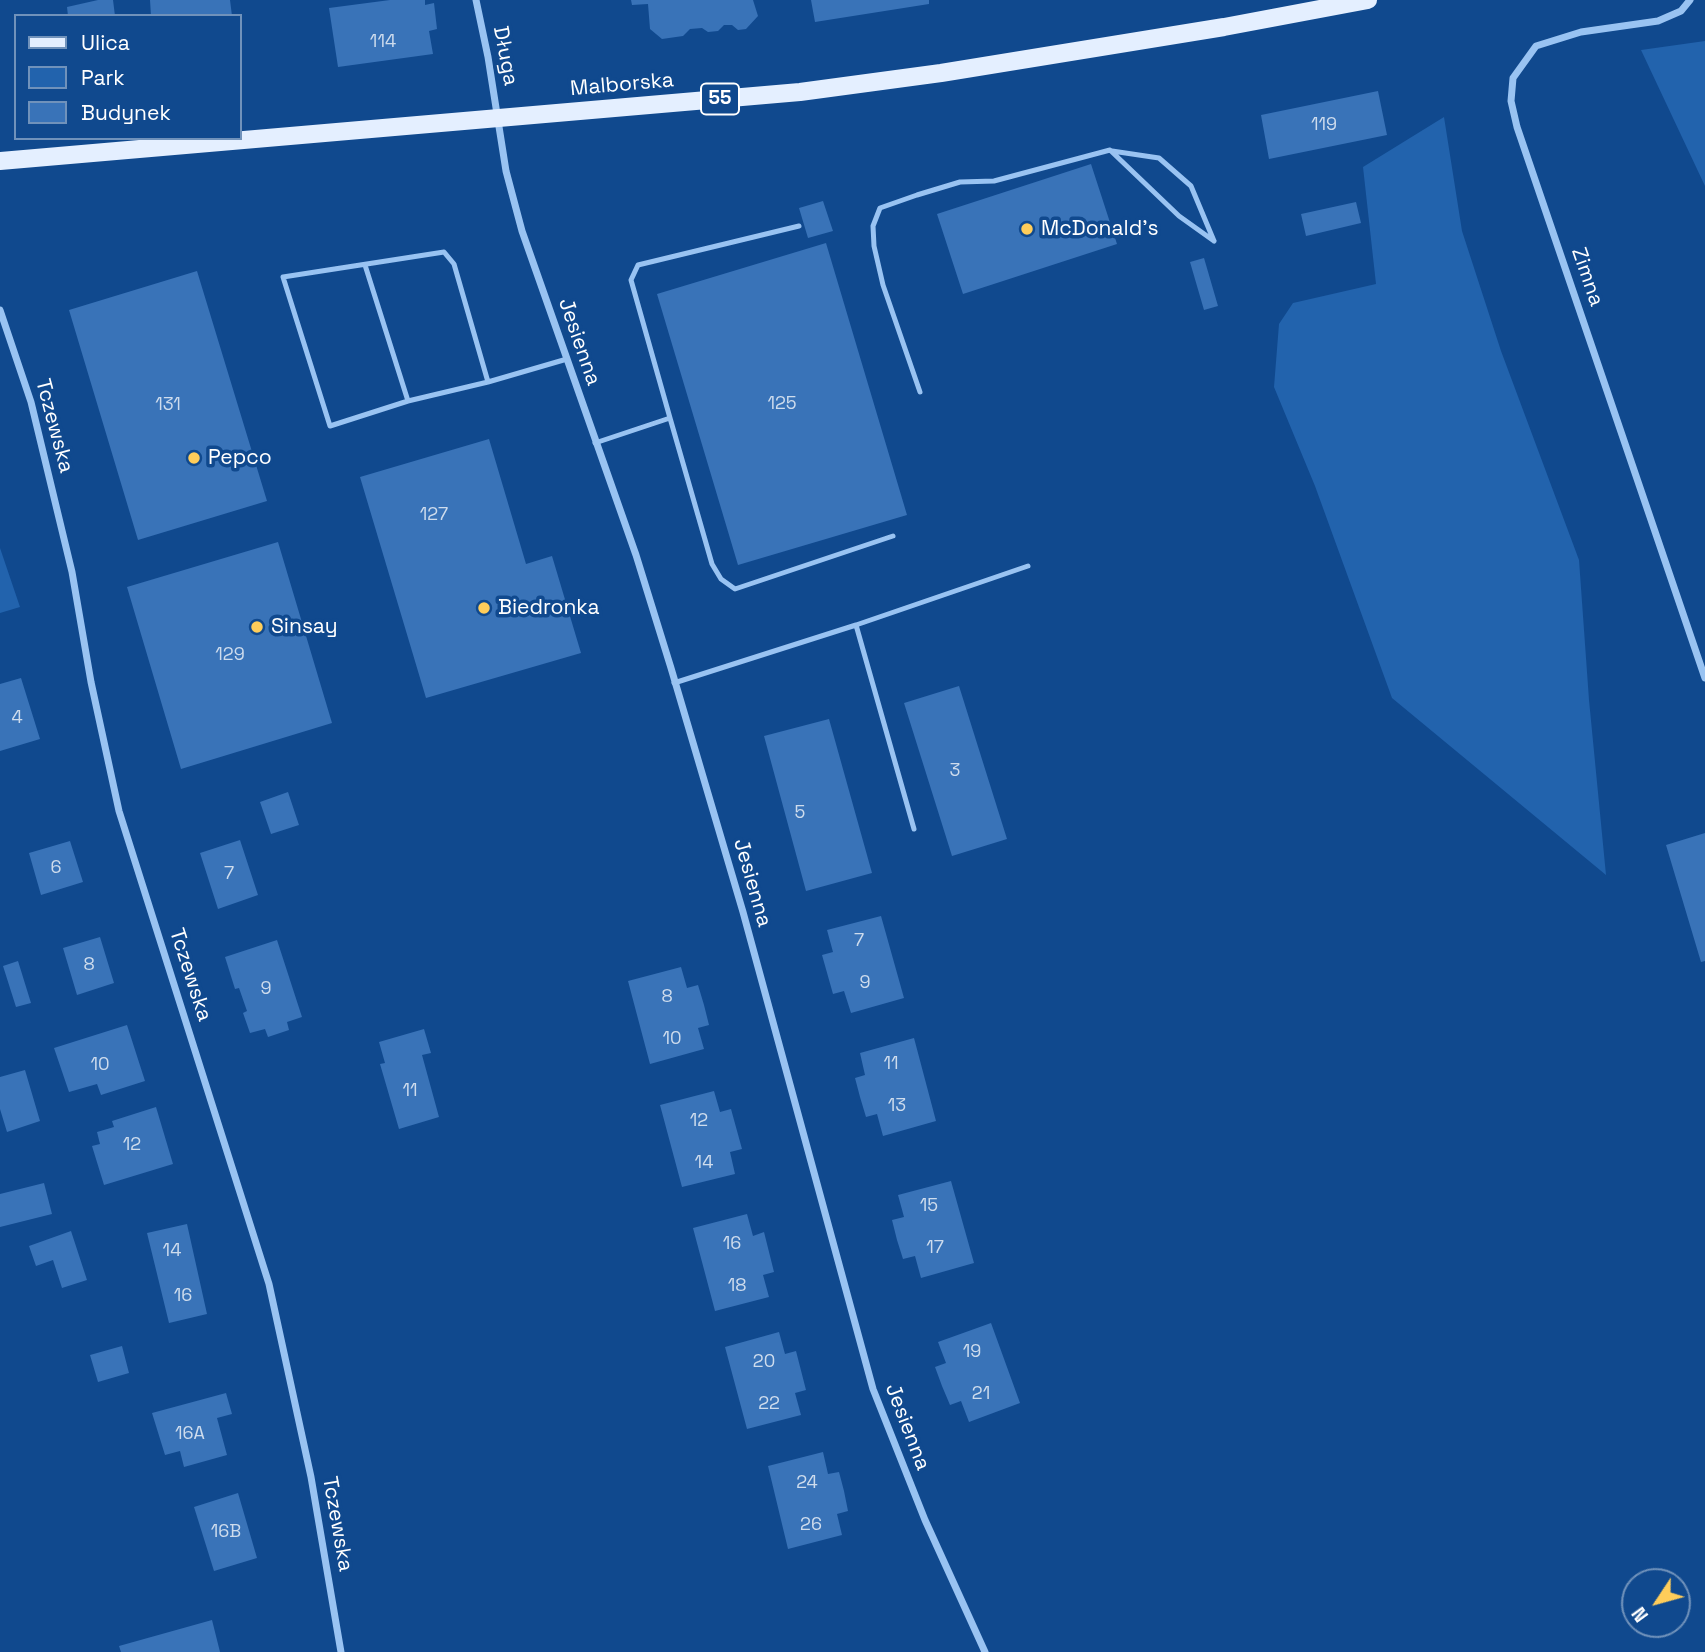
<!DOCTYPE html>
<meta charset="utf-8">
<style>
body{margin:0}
#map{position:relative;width:1705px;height:1652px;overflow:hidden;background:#10498e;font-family:"Space Grotesk",sans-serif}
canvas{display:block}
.legend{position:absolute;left:14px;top:14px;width:228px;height:126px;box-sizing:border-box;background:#10498e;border:2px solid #7092bb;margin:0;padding:9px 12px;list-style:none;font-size:21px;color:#fff}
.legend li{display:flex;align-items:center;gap:14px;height:35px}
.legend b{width:35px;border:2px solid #7092bb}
.north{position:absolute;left:1621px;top:1568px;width:70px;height:70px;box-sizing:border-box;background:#10498e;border:2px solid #7092bb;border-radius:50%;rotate:234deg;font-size:19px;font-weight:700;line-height:28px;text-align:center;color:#fff}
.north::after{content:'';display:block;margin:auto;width:24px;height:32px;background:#ffcd5a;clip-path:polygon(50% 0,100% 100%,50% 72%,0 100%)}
</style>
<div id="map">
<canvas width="1705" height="1652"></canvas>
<ul class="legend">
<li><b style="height:9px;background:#e4efff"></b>Ulica</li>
<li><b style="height:19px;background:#2263ad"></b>Park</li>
<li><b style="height:19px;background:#3973b8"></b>Budynek</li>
</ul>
<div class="north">N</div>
</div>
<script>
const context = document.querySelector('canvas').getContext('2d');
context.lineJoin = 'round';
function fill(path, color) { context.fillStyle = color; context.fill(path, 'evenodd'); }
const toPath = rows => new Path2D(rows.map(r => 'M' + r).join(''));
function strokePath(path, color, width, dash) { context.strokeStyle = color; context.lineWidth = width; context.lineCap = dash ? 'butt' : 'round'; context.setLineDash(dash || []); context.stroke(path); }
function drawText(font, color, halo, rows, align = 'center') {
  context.font = font + ' "Space Grotesk",sans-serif'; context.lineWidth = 7; context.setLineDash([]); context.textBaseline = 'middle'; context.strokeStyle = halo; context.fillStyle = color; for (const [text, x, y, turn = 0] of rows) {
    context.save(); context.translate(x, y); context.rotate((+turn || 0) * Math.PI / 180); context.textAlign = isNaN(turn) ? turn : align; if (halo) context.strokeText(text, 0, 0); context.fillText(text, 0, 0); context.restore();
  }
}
fill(toPath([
 [1705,41,1705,186,1641,50],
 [1444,117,1462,231,1501,351,1579,560,1589,700,1606,875,1392,698,1315,486,1274,387,1279,324,1293,303,1376,284,1363,167],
 [0,548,20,607,0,613]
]), '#2263ad');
fill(toPath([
 [98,0,113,0,115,16,68,16,67,7],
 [150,0,230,0,232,16,151,16],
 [390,0,425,0,425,5,434,3,437,29,429,31,433,54,338,67,329,8],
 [631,0,753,0,758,16,746,29,738,30,732,25,724,25,718,31,708,32,702,28,690,29,683,36,662,39,650,29,648,4,632,5],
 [811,0,929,0,929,4,815,22],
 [1378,91,1387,135,1269,159,1261,115],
 [1091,164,1117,244,963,294,937,214],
 [823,201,833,231,808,238,799,208],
 [1356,202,1361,223,1306,236,1301,214],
 [826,243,907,515,738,565,657,294],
 [1204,258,1218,306,1204,310,1190,262],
 [197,271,267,501,138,540,69,310],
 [489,439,526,564,552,556,581,653,426,698,360,477],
 [278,542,332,723,181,769,127,587],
 [21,678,40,739,0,751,0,684],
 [959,686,1007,839,952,856,904,703],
 [829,719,872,873,806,891,764,736],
 [288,792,299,825,271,834,260,802],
 [1705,833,1705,961,1701,962,1666,845],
 [240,840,258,895,218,909,200,853],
 [70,841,83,882,41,895,29,853],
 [881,916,904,998,851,1013,844,991,833,994,822,955,833,952,827,930],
 [100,937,114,983,77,995,63,948],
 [277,940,302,1017,287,1022,289,1030,268,1037,265,1029,250,1033,243,1013,247,1011,239,988,235,989,225,957],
 [18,961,31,1003,16,1007,3,966],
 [681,967,687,988,698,985,704,1005,709,1025,698,1028,704,1049,650,1064,628,981],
 [127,1025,145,1081,101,1095,97,1084,69,1092,54,1048],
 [424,1029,431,1053,422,1055,439,1117,399,1129,380,1064,385,1063,379,1042],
 [914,1038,936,1121,883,1136,877,1114,866,1117,860,1097,855,1078,865,1075,860,1053],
 [25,1070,40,1121,7,1132,0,1109,0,1077],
 [714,1091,720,1112,731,1109,742,1149,730,1152,735,1174,682,1187,660,1105],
 [156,1107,173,1164,104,1185,92,1146,100,1144,97,1132,114,1127,112,1121],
 [951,1181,974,1263,921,1278,915,1256,903,1259,897,1240,892,1220,904,1217,898,1195],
 [44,1183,52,1214,0,1227,0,1194],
 [747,1214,753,1236,764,1232,774,1272,763,1275,769,1297,715,1311,693,1228],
 [187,1224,207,1314,169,1323,147,1233],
 [71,1231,87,1280,62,1288,53,1260,36,1266,29,1246],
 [991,1323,1020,1403,969,1422,961,1401,950,1405,942,1386,935,1367,946,1363,938,1342],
 [779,1332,785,1354,796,1351,806,1390,795,1393,801,1415,747,1429,725,1347],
 [122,1346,129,1373,98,1382,90,1355],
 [226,1393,232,1414,217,1418,227,1455,184,1467,180,1451,165,1455,152,1413],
 [823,1452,828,1474,839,1472,844,1491,848,1511,837,1514,842,1535,788,1549,768,1466],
 [238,1493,257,1558,214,1571,194,1507],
 [212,1620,220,1652,121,1652,119,1646]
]), '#3973b8');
strokePath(toPath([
 [1112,151,1159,158,1191,186,1214,241],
 [365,265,408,401],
 [488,382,454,264,444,252,283,277,330,426,408,401,488,382,567,359],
 [920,392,883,285,874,246,873,226,880,208,917,195,960,182,994,181,1110,150,1179,216,1214,241],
 [670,418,712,564,721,579,735,589,893,536],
 [595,443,670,418,631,280,638,265,799,226],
 [856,625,1028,566],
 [674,683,856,625,914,829]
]), '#99c3f2', 5);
strokePath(toPath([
 [476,0,488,57,506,171,522,231,636,555,671,668,743,912,873,1389,925,1520,985,1652],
 [1690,0,1681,11,1658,21,1581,32,1536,46,1513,78,1511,101,1517,127,1705,678],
 [0,310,31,402,72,572,91,682,119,811,269,1284,311,1477,341,1652]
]), '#99c3f2', 7);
strokePath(toPath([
 [0,161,800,92,941,73,1224,27,1368,0]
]), '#e4efff', 18);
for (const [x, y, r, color] of [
 [1027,229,7,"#ffcd5a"],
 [194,458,7,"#ffcd5a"],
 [484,608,7,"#ffcd5a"],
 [257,627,7,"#ffcd5a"]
]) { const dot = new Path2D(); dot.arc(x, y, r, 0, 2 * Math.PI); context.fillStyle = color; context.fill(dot); strokePath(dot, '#10498e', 2.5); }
drawText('18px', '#cedced', null, [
 ["114",383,42],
 ["119",1324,125],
 ["125",782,404],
 ["131",168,405],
 ["127",434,515],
 ["129",230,655],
 ["4",17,718],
 ["3",955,771],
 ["5",800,813],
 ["6",56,868],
 ["7",229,874],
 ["7",859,941],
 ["8",89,965],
 ["9",865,983],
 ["9",266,989],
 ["8",667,997],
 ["10",672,1039],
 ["11",891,1064],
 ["10",100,1065],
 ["11",410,1091],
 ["13",897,1106],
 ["12",699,1121],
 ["12",132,1145],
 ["14",704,1163],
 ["15",929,1206],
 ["16",732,1244],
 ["17",935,1248],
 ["14",172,1251],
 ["18",737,1286],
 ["16",183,1296],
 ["19",972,1352],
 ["20",764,1362],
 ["21",981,1394],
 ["22",769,1404],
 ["16A",190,1434],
 ["24",807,1483],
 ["26",811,1525],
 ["16B",226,1532]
]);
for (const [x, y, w] of [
 [720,99,38]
]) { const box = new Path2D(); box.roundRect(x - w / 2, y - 15.5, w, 31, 5); context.fillStyle = '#10498e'; context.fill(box); strokePath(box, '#fff', 2); }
drawText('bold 19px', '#fff', null, [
 ["55",720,99]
]);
drawText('21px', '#fff', '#10498e', [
 ["Długa",505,56,79],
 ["Malborska",622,85,-5],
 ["Zimna",1587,277,71],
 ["Jesienna",579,342,71],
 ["Tczewska",54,426,75],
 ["Jesienna",752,883,74],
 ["Tczewska",190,975,72],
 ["Jesienna",907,1427,69],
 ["Tczewska",337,1524,80]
]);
drawText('21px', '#fff', '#10498e', [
 ["McDonald's",1041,229],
 ["Pepco",208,458],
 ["Biedronka",498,608],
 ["Sinsay",271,627]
], 'left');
</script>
